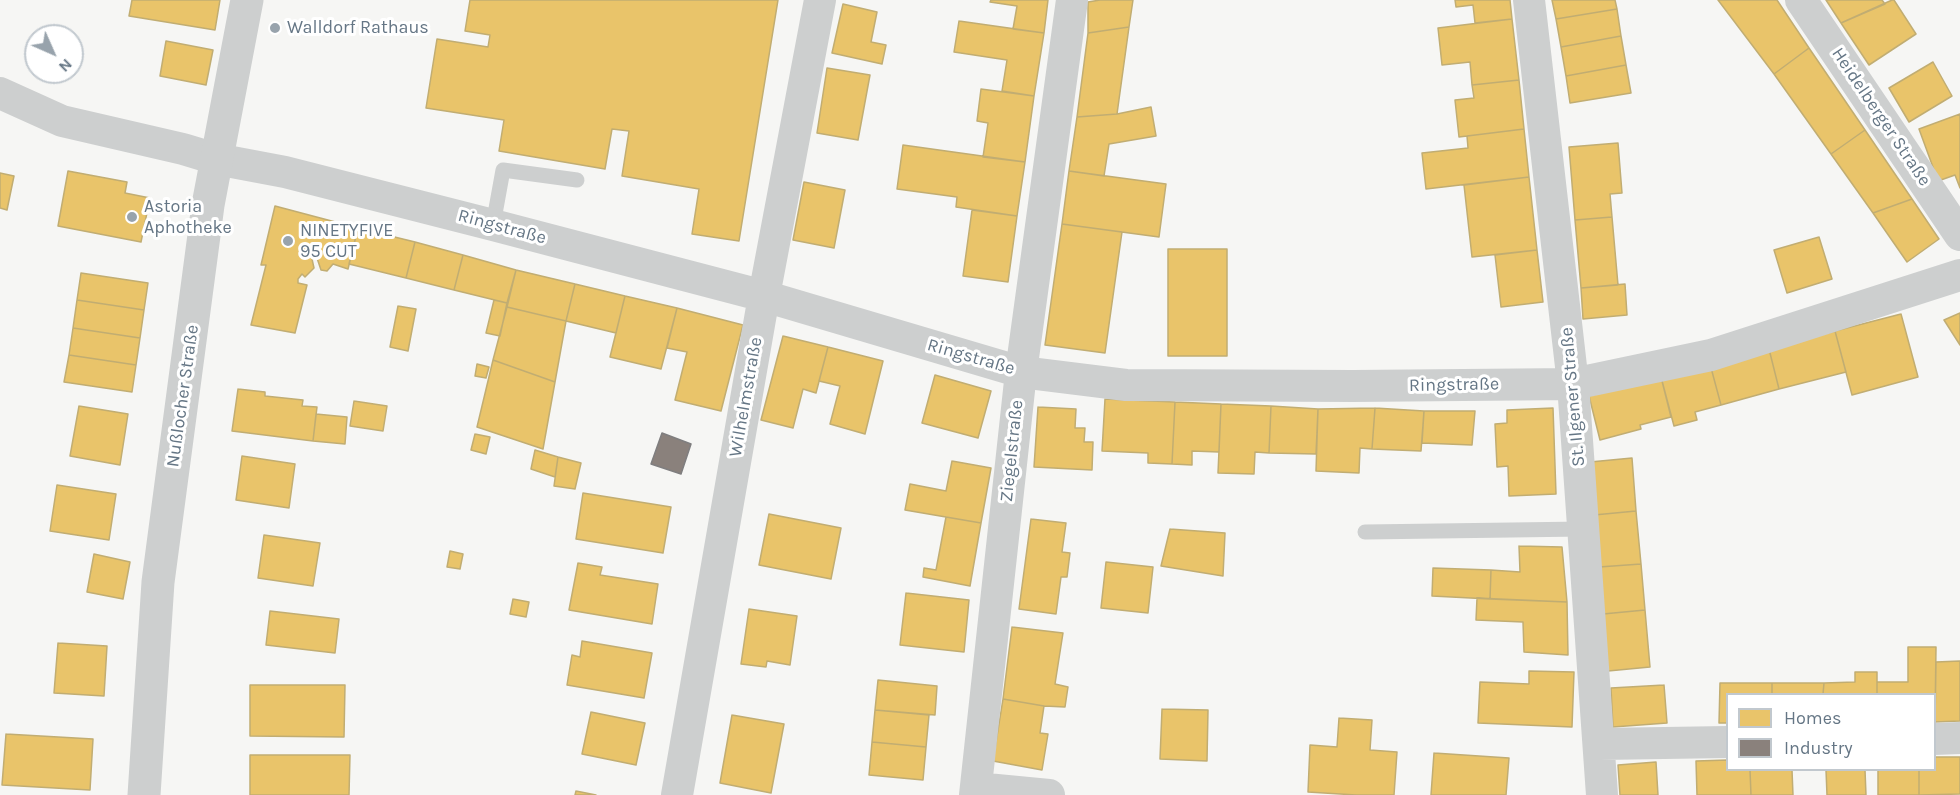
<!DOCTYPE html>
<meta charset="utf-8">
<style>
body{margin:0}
#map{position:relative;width:1960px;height:795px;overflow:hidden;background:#f6f6f4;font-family:Karla,sans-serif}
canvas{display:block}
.legend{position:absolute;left:1726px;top:693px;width:210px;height:78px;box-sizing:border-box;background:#fff;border:2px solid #c1c8ce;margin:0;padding:8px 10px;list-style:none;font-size:18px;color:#657685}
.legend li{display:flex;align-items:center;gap:12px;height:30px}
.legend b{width:30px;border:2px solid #c1c8ce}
.north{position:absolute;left:24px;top:24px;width:60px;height:60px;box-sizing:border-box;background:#fff;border:2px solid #c1c8ce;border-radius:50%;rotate:135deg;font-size:16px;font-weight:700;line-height:24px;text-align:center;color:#657685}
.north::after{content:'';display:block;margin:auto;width:21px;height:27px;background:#98a3ac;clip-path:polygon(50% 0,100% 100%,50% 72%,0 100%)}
</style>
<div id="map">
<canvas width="1960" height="795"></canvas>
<ul class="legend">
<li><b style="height:16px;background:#e9c46a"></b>Homes</li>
<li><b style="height:16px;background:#8a817c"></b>Industry</li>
</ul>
<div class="north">N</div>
</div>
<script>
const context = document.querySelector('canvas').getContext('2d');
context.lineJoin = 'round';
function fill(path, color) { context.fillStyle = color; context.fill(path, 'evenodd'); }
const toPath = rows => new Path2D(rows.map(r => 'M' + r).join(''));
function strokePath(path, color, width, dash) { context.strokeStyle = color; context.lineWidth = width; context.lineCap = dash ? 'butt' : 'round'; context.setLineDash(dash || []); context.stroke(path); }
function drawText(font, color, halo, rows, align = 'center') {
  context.font = font + ' Karla,sans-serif'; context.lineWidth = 6; context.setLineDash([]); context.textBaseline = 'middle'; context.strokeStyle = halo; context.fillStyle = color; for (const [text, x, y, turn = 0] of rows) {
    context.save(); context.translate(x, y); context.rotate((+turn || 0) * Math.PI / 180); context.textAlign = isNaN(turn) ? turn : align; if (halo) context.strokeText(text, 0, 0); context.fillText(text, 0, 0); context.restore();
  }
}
const homes = toPath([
 [132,0,220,0,215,30,129,16,132,0],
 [470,0,778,0,739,241,692,234,699,189,622,176,629,131,612,129,605,169,499,151,504,120,426,108,437,39,488,47,490,35,465,31,470,0],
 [991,0,1048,0,1044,33,1013,29,1017,6,990,2,991,0],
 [1100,0,1133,0,1129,27,1088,33,1088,2,1100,0],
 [1455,0,1510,0,1512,19,1475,23,1473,5,1456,7,1455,0],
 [1552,0,1615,0,1617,9,1556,19,1552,0],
 [1718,0,1777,0,1809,48,1774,74,1718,0],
 [1826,0,1882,0,1885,4,1841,23,1826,0],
 [1892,0,1894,0,1916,34,1869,65,1841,23,1892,0],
 [843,4,877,12,871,42,886,45,882,64,832,53,843,4],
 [1617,9,1621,36,1561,47,1556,19,1617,9],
 [1512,19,1519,80,1472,85,1470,62,1442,65,1438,28,1512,19],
 [959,21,1044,33,1034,96,1002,91,1007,60,954,52,959,21],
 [1129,27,1117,114,1077,117,1088,33,1129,27],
 [1621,36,1626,65,1566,76,1561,47,1621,36],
 [166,41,213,50,206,85,160,76,166,41],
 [1809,48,1865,130,1831,154,1774,74,1809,48],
 [1933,62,1952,96,1909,122,1889,88,1933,62],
 [1626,65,1631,93,1570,103,1566,76,1626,65],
 [827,68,870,75,858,140,817,133,827,68],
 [1519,80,1524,129,1459,137,1455,100,1474,98,1472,85,1519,80],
 [981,89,1034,96,1025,162,983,157,988,123,977,121,981,89],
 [1151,107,1156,136,1109,144,1104,176,1069,171,1077,117,1117,114,1151,107],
 [1960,114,1960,188,1955,175,1938,181,1919,129,1960,114],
 [1524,129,1529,177,1426,189,1422,153,1468,148,1467,136,1524,129],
 [1865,130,1912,199,1873,213,1831,154,1865,130],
 [1618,143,1622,193,1610,194,1612,217,1575,220,1569,147,1618,143],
 [903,145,1025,162,1017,216,956,207,957,197,897,189,903,145],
 [68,171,127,182,125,193,150,198,141,242,58,226,68,171],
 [1069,171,1166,184,1159,237,1062,224,1069,171],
 [0,173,14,176,7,210,0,208,0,173],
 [1529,177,1537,250,1472,257,1464,185,1529,177],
 [804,182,845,190,834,248,793,240,804,182],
 [1912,199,1939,239,1907,262,1873,213,1912,199],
 [275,206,358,228,348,269,333,264,327,271,321,270,317,258,312,259,314,268,305,277,302,274,298,279,298,283,307,285,295,333,251,325,266,265,261,265,275,206],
 [972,210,1017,216,1008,282,963,276,972,210],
 [1612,217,1618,285,1581,288,1575,220,1612,217],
 [1062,224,1122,232,1105,353,1045,345,1062,224],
 [358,228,415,242,406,278,349,264,358,228],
 [1819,237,1832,279,1787,293,1774,250,1819,237],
 [415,242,463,255,454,290,406,278,415,242],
 [1168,249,1227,249,1227,356,1168,356,1168,249],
 [1537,250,1543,302,1501,307,1495,255,1537,250],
 [463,255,516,270,507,303,454,290,463,255],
 [516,270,575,284,566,321,507,307,516,270],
 [81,273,148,283,144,310,77,300,81,273],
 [575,284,625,296,616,333,566,321,575,284],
 [1625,284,1627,315,1583,319,1581,288,1625,284],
 [625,296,677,308,661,369,610,357,625,296],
 [77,300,144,310,140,338,73,328,77,300],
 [494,300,507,303,500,336,486,333,494,300],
 [398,306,416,309,408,351,390,347,398,306],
 [507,307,566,321,555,382,493,360,507,307],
 [677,308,743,325,721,411,675,400,687,352,667,348,677,308],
 [1960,313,1960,345,1944,320,1960,313],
 [1901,314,1918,377,1852,395,1835,331,1901,314],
 [73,328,140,338,136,365,69,355,73,328],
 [1835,331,1846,372,1779,389,1769,349,1835,331],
 [783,336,828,347,816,393,803,389,793,428,761,420,783,336],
 [828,347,883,361,865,434,830,424,840,386,819,381,828,347],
 [1769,349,1779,389,1721,405,1710,364,1769,349],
 [69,355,136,365,132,392,64,382,69,355],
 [493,360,555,382,543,449,477,427,493,360],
 [477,364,489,367,486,378,475,376,477,364],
 [1710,364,1721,405,1695,412,1697,420,1674,426,1661,377,1710,364],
 [935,375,991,391,978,438,922,423,935,375],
 [1661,377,1671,417,1640,425,1641,429,1600,440,1589,396,1661,377],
 [238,389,265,392,265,396,303,400,302,406,317,407,313,441,232,431,238,389],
 [1105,399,1175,402,1172,464,1148,463,1148,453,1102,451,1105,399],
 [354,401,387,406,383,431,350,426,354,401],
 [1175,402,1221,404,1219,452,1192,451,1192,465,1172,464,1175,402],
 [1221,404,1271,406,1269,453,1255,452,1254,474,1218,473,1221,404],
 [79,406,128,414,120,465,70,456,79,406],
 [1271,406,1318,409,1316,454,1269,453,1271,406],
 [1038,407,1076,409,1075,428,1085,428,1084,442,1093,442,1092,470,1034,467,1038,407],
 [1375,408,1424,411,1421,451,1372,449,1375,408],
 [1375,408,1372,449,1360,448,1359,473,1316,471,1318,409,1375,408],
 [1553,408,1556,494,1509,496,1508,466,1497,467,1495,424,1507,423,1507,410,1553,408],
 [1424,411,1475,411,1472,445,1422,443,1424,411],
 [316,414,347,417,345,444,313,441,316,414],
 [475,434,490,437,486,454,471,450,475,434],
 [535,450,558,457,555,477,531,469,535,450],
 [242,456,295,464,289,508,236,500,242,456],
 [558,457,581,463,575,489,554,486,558,457],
 [1632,458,1636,511,1594,515,1590,462,1632,458],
 [952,461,991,468,981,523,905,510,910,484,946,491,952,461],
 [57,485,116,494,109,540,50,531,57,485],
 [583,493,671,507,663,553,576,539,583,493],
 [1636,511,1641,564,1599,567,1594,515,1636,511],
 [769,514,841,528,831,579,759,565,769,514],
 [946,517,981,523,970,586,923,577,924,568,936,570,946,517],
 [1031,519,1066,523,1062,552,1070,553,1067,577,1061,577,1056,614,1019,609,1031,519],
 [1170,529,1225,533,1223,576,1161,566,1170,529],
 [264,535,320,543,313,586,258,578,264,535],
 [1519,546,1562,547,1567,602,1490,599,1491,570,1520,572,1519,546],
 [450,551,463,554,460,569,447,567,450,551],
 [94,554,130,562,123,599,87,592,94,554],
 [1106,562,1153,567,1148,613,1101,608,1106,562],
 [578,563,602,567,600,575,658,584,652,624,569,610,578,563],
 [1641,564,1645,610,1603,614,1599,567,1641,564],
 [1433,568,1491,570,1490,599,1432,596,1433,568],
 [906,593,969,600,964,652,900,645,906,593],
 [1477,598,1567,602,1568,655,1524,652,1523,622,1476,620,1477,598],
 [513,599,529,602,526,617,510,614,513,599],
 [749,609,797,616,790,665,767,661,766,667,741,664,749,609],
 [1645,610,1650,667,1608,671,1603,614,1645,610],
 [270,611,339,619,335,653,266,645,270,611],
 [1012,627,1063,633,1055,684,1068,687,1065,707,1044,706,1003,699,1012,627],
 [582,641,652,653,644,698,567,685,572,655,580,657,582,641],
 [58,643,107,646,104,696,54,693,58,643],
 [1908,647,1936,647,1935,722,1934,694,1877,694,1877,682,1908,682,1908,647],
 [1960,661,1960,721,1935,722,1936,662,1960,661],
 [1529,671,1574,672,1572,727,1478,723,1480,682,1529,684,1529,671],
 [1855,672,1877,672,1877,694,1823,694,1824,683,1855,682,1855,672],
 [878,680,937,686,935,715,875,710,878,680],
 [1720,683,1772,683,1772,694,1728,694,1728,723,1719,723,1720,683],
 [1772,683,1824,683,1823,694,1772,694,1772,683],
 [250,685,345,685,344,737,250,736,250,685],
 [1664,685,1667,723,1613,727,1611,688,1664,685],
 [1003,699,1044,706,1040,733,1048,734,1042,770,993,761,1003,699],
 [1162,709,1208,710,1207,761,1160,759,1162,709],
 [875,710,929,715,926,747,872,742,875,710],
 [591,712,645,723,636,765,582,754,591,712],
 [732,715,784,724,771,793,720,783,732,715],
 [1339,718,1372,720,1370,750,1397,752,1394,795,1356,795,1308,792,1310,745,1337,747,1339,718],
 [6,734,93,739,90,790,2,785,6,734],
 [872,742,926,747,923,780,869,775,872,742],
 [1434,753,1509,758,1506,795,1431,795,1434,753],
 [250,755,350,755,349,795,250,795,250,755],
 [1934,757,1960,757,1960,794,1919,795,1919,770,1934,770,1934,757],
 [1728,760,1728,770,1750,770,1751,795,1697,795,1696,761,1728,760],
 [1656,762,1658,795,1620,795,1618,765,1656,762],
 [1750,770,1792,770,1793,795,1751,795,1750,770],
 [1826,770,1865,770,1866,795,1827,795,1826,770],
 [1878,770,1919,770,1919,795,1878,795,1878,770],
 [576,791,596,795,575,795,576,791]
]);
fill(homes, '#e9c46a');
strokePath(homes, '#c1ad72', 1.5);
const industry = toPath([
 [662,433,691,444,681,474,651,464,662,433]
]);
fill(industry, '#8a817c');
strokePath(industry, '#7f7e7f', 1.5);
strokePath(toPath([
 [493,225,503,170,577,180],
 [1365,532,1584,529]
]), '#cdcfcf', 15);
strokePath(toPath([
 [1529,0,1573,384,1602,795],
 [1801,0,1960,235],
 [0,93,62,121,183,149,216,159,285,172,493,225,764,296,1021,372,1126,385,1353,386,1573,384,1711,355,1960,275],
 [1934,739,1960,738],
 [1600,744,1728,742],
 [976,788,1049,795],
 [677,795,764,296,820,0],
 [975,795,1021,372,1072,0]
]), '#cdcfcf', 32);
strokePath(toPath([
 [144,795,158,582,208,205,247,0]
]), '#cdcfcf', 33);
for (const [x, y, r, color] of [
 [275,28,6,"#98a3ac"],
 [132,217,6,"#98a3ac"],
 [288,241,6,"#98a3ac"]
]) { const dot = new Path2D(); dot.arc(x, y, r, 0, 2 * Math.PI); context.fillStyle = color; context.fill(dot); strokePath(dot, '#fff', 2); }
drawText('18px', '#657685', '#fff', [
 ["Walldorf Rathaus",287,28],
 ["Astoria",144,207],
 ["Aphotheke",144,228],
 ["NINETYFIVE",300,231],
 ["95 CUT",300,252]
], 'left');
drawText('18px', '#657685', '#fff', [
 ["Heidelberger Straße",1881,117,56],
 ["Ringstraße",502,227,15],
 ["Ringstraße",971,357,16],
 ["Ringstraße",1454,385,-1],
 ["Nußlocher Straße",183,396,-82],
 ["Wilhelmstraße",746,397,-80],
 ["St. Ilgener Straße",1573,397,-95],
 ["Ziegelstraße",1012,451,-84]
]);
</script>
